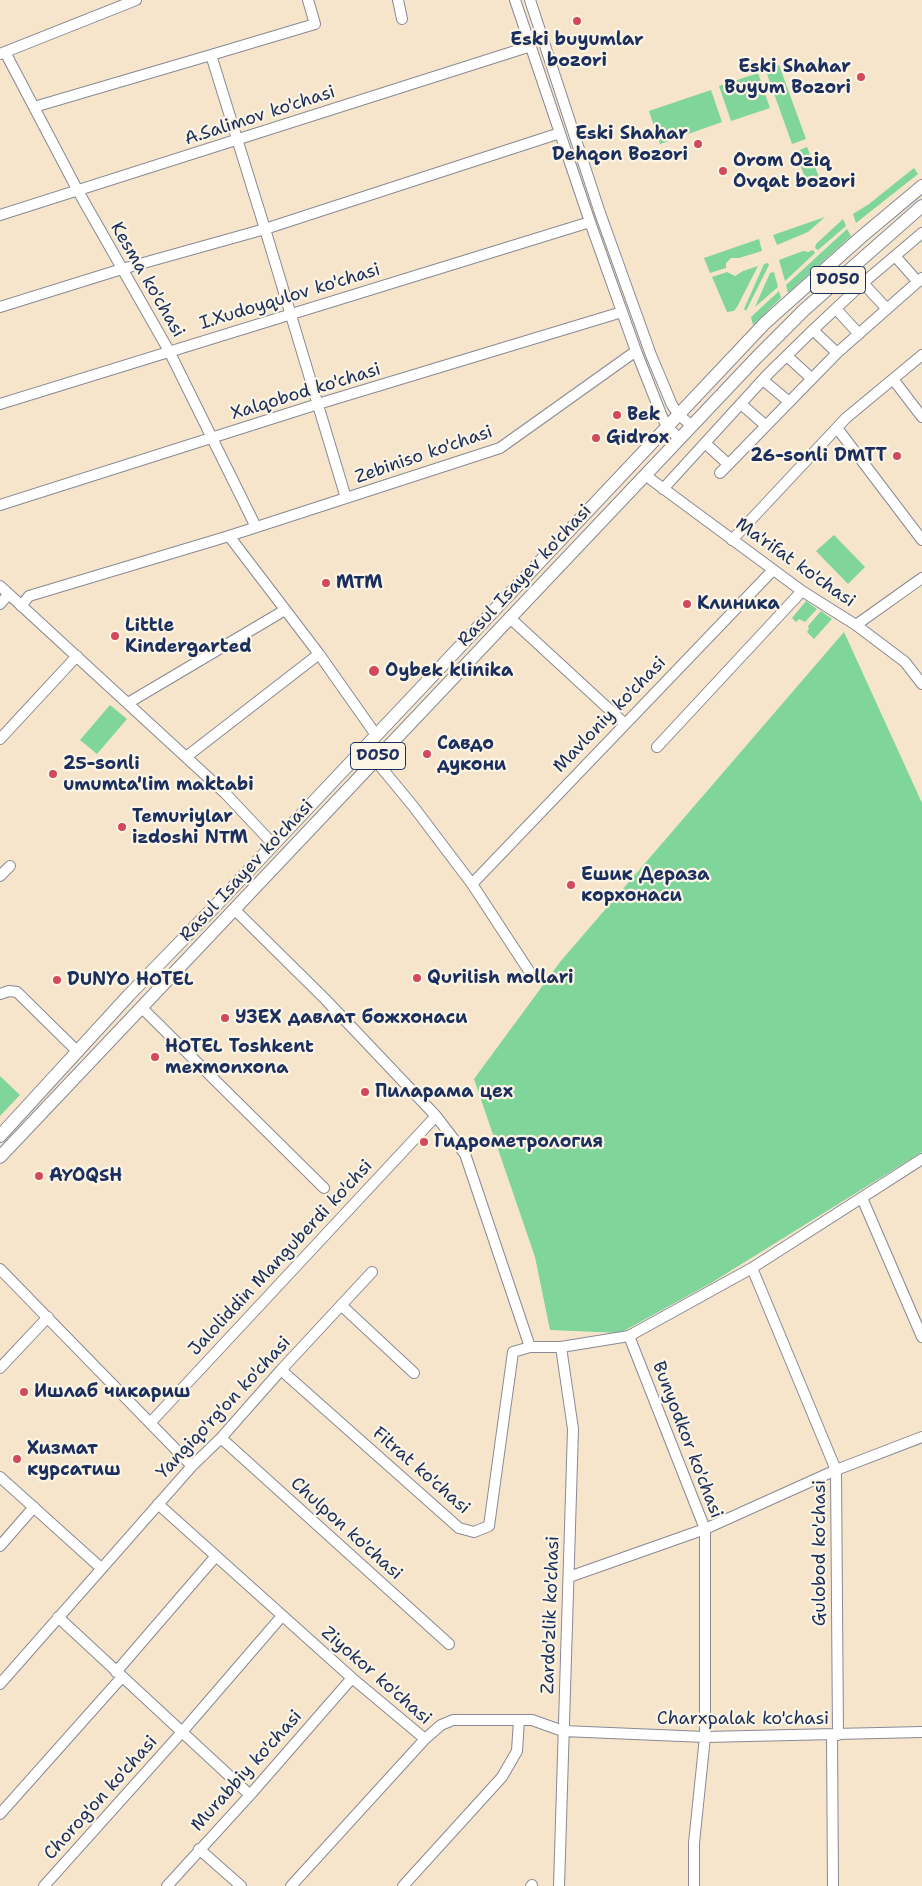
<!DOCTYPE html>
<meta charset="utf-8">
<style>
body{margin:0}
canvas{display:block;background:#f6e5cb}
</style>
<canvas width="922" height="1886"></canvas>
<script>
const context = document.querySelector('canvas').getContext('2d');
context.lineJoin = 'round';
function fill(path, color) { context.fillStyle = color; context.fill(path, 'evenodd'); }
const toPath = rows => new Path2D(rows.map(r => 'M' + r).join(''));
function strokePath(path, color, width, dash) { context.strokeStyle = color; context.lineWidth = width; context.lineCap = dash ? 'butt' : 'round'; context.setLineDash(dash || []); context.stroke(path); }
function drawText(font, color, halo, rows, align = 'center') {
  context.font = font + ' "Shantell Sans",sans-serif'; context.lineWidth = 4.5; context.setLineDash([]); context.textBaseline = 'middle'; context.strokeStyle = halo; context.fillStyle = color; for (const [text, x, y, turn = 0] of rows) {
    context.save(); context.translate(x, y); context.rotate((+turn || 0) * Math.PI / 180); context.textAlign = isNaN(turn) ? turn : align; if (halo) context.strokeText(text, 0, 0); context.fillText(text, 0, 0); context.restore();
  }
}
fill(toPath([
 [779,65,806,139,792,144,766,71],
 [758,73,770,108,731,121,719,86],
 [711,90,722,122,660,144,649,111],
 [807,147,819,177,807,182,795,152],
 [914,168,918,174,856,223,853,214,869,204],
 [825,217,808,232,777,245,773,235],
 [843,219,846,226,818,250,815,248,816,244],
 [847,229,851,236,788,293,786,285],
 [759,239,762,251,739,258,731,258,726,263,726,268,710,273,704,258],
 [813,250,815,253,785,281,779,260,803,251,808,252],
 [768,263,769,265,746,311,744,309,764,264],
 [758,266,737,307,734,311,727,312,712,277,727,272,735,276,743,271],
 [774,272,778,287,755,307,770,273],
 [779,291,781,298,753,325,751,317],
 [834,535,865,567,848,584,816,551],
 [806,601,817,609,805,622,799,619,796,622,792,618],
 [821,611,832,619,814,639,807,632,809,629,808,626],
 [844,632,922,803,922,1152,711,1283,620,1333,550,1330,535,1257,474,1079,560,962],
 [110,705,127,719,97,754,80,740],
 [0,1076,20,1095,0,1116]
]), '#7fd59a');
const minor = toPath([
 [308,0,315,24,211,55,265,229,560,133],
 [398,0,402,19],
 [515,0,590,222,636,351,663,419,668,427,679,439],
 [530,0,600,213,651,355,672,405,679,415,692,426],
 [5,52,78,191,169,351,256,527],
 [0,54,136,0],
 [34,107,211,55],
 [0,215,531,46],
 [895,256,918,282],
 [863,283,887,309],
 [0,307,122,269,265,229,346,498],
 [836,309,859,334],
 [813,330,837,353],
 [787,356,811,378],
 [893,379,922,417],
 [763,380,788,401],
 [0,404,590,222],
 [741,404,765,425],
 [837,428,922,540],
 [705,443,728,464],
 [720,473,837,353,922,278],
 [645,475,802,591,856,625,905,662,922,684],
 [663,489,767,375,813,330,863,283,922,233],
 [0,505,318,404,622,312],
 [229,536,319,654,376,735],
 [732,540,846,418,922,355],
 [0,586,225,793,273,844],
 [0,604,9,594],
 [21,606,29,596,229,536,500,448,636,351],
 [510,618,624,723],
 [856,625,922,578],
 [128,703,285,610],
 [0,739,77,656],
 [657,747,802,591],
 [186,757,319,654],
 [375,760,413,806,472,884,529,971],
 [0,876,10,866],
 [472,884,773,570],
 [235,910,325,999,436,1116,465,1154,530,1347],
 [0,994,9,991,17,992,78,1052],
 [141,1007,324,1188],
 [862,1198,922,1337],
 [752,1268,836,1470,838,1735],
 [0,1269,192,1466],
 [341,1305,414,1373],
 [629,1336,705,1529,705,1737,694,1843,694,1886],
 [0,1368,48,1317],
 [281,1370,459,1528,474,1532,489,1526,513,1352,530,1347,561,1347,629,1336,752,1268,922,1159],
 [151,1422,436,1116],
 [221,1438,449,1644],
 [0,1477,101,1568],
 [158,1504,352,1678,425,1739,291,1886],
 [0,1546,34,1507],
 [569,1577,705,1529,836,1470,922,1437],
 [58,1617,250,1795],
 [116,1672,216,1556],
 [0,1684,192,1466,221,1438,281,1370,372,1272],
 [832,1735,833,1886],
 [425,1739,441,1725,453,1720,532,1720,563,1731,705,1737,922,1732],
 [0,1814,122,1677],
 [199,1849,241,1886],
 [44,1886,182,1732,282,1616],
 [167,1886,250,1795,352,1678],
 [403,1886,502,1777,517,1751,519,1720],
 [531,1886,532,1885],
 [559,1886,573,1429,561,1347]
]);
const major = toPath([
 [0,1136,129,995,221,900,765,323,860,238,922,186],
 [0,1157,757,357,804,310,922,206]
]);
strokePath(minor, '#888a94', 12);
strokePath(major, '#888a94', 14);
strokePath(minor, '#fff', 10);
strokePath(major, '#fff', 12);
for (const [x, y, r, color] of [
 [577,21,5,"#d1495b"],
 [861,77,5,"#d1495b"],
 [698,144,5,"#d1495b"],
 [723,171,5,"#d1495b"],
 [617,415,5,"#d1495b"],
 [596,438,5,"#d1495b"],
 [897,456,5,"#d1495b"],
 [326,583,5,"#d1495b"],
 [687,604,5,"#d1495b"],
 [115,636,5,"#d1495b"],
 [374,671,6,"#d1495b"],
 [427,754,5,"#d1495b"],
 [53,774,5,"#d1495b"],
 [122,827,5,"#d1495b"],
 [571,885,5,"#d1495b"],
 [417,978,5,"#d1495b"],
 [57,980,5,"#d1495b"],
 [225,1018,5,"#d1495b"],
 [155,1057,5,"#d1495b"],
 [365,1092,5,"#d1495b"],
 [424,1142,5,"#d1495b"],
 [39,1176,5,"#d1495b"],
 [24,1392,5,"#d1495b"],
 [17,1459,5,"#d1495b"]
]) { const dot = new Path2D(); dot.arc(x, y, r, 0, 2 * Math.PI); context.fillStyle = color; context.fill(dot); strokePath(dot, '#fcf5e5', 2); }
for (const [x, y, w] of [
 [838,280,55],
 [378,756,55]
]) { const box = new Path2D(); box.roundRect(x - w / 2, y - 13.5, w, 27, 4); context.fillStyle = '#fcf5e5'; context.fill(box); strokePath(box, '#1b2f5e', 1); }
drawText('bold 16px', '#1b2f5e', null, [
 ["D050",838,280],
 ["D050",378,756]
]);
drawText('bold 18px', '#1b2f5e', '#fcf5e5', [
 ["Eski buyumlar",577,40,"center"],
 ["bozori",577,61,"center"],
 ["Eski Shahar",851,67,"right"],
 ["Buyum Bozori",851,88,"right"],
 ["Eski Shahar",688,134,"right"],
 ["Dehqon Bozori",688,155,"right"],
 ["Orom Oziq",733,161],
 ["Ovqat bozori",733,182],
 ["Bek",627,415],
 ["Gidrox",606,438],
 ["26-sonli DMTT",887,456,"right"],
 ["MTM",336,583],
 ["Клиника",697,604],
 ["Little",125,626],
 ["Kindergarted",125,647],
 ["Oybek klinika",385,671],
 ["Савдо",437,744],
 ["дукони",437,765],
 ["25-sonli",63,764],
 ["umumta'lim maktabi",63,785],
 ["Temuriylar",132,817],
 ["izdoshi NTM",132,838],
 ["Ешик Дераза",581,875],
 ["корхонаси",581,896],
 ["Qurilish mollari",427,978],
 ["DUNYO HOTEL",67,980],
 ["УЗЕХ давлат божхонаси",235,1018],
 ["HOTEL Toshkent",165,1047],
 ["mexmonxona",165,1068],
 ["Пиларама цех",375,1092],
 ["Гидрометрология",434,1142],
 ["AYOQSH",49,1176],
 ["Ишлаб чикариш",34,1392],
 ["Хизмат",27,1449],
 ["курсатиш",27,1470]
], 'left');
drawText('18px', '#1b2f5e', '#fcf5e5', [
 ["A.Salimov ko'chasi",260,116,-18],
 ["Kesma ko'chasi",147,280,60],
 ["I.Xudoyqulov ko'chasi",290,297,-17],
 ["Xalqobod ko'chasi",306,392,-17],
 ["Zebiniso ko'chasi",424,455,-19],
 ["Ma'rifat ko'chasi",795,563,35],
 ["Rasul Isayev ko'chasi",525,576,-47],
 ["Mavloniy ko'chasi",610,715,-46],
 ["Rasul Isayev ko'chasi",247,871,-47],
 ["Jaloliddin Manguberdi ko'chsi",281,1258,-47],
 ["Yangiqo'rg'on ko'chasi",224,1408,-47],
 ["Bunyodkor ko'chasi",687,1440,69],
 ["Fitrat ko'chasi",421,1471,41],
 ["Chulpon ko'chasi",346,1529,42],
 ["Gulobod ko'chasi",820,1553,-90],
 ["Zardo'zlik ko'chasi",551,1615,-88],
 ["Ziyokor ko'chasi",376,1676,41],
 ["Charxpalak ko'chasi",743,1719],
 ["Murabbiy ko'chasi",247,1771,-48],
 ["Chorog'on ko'chasi",101,1798,-48]
]);
</script>
